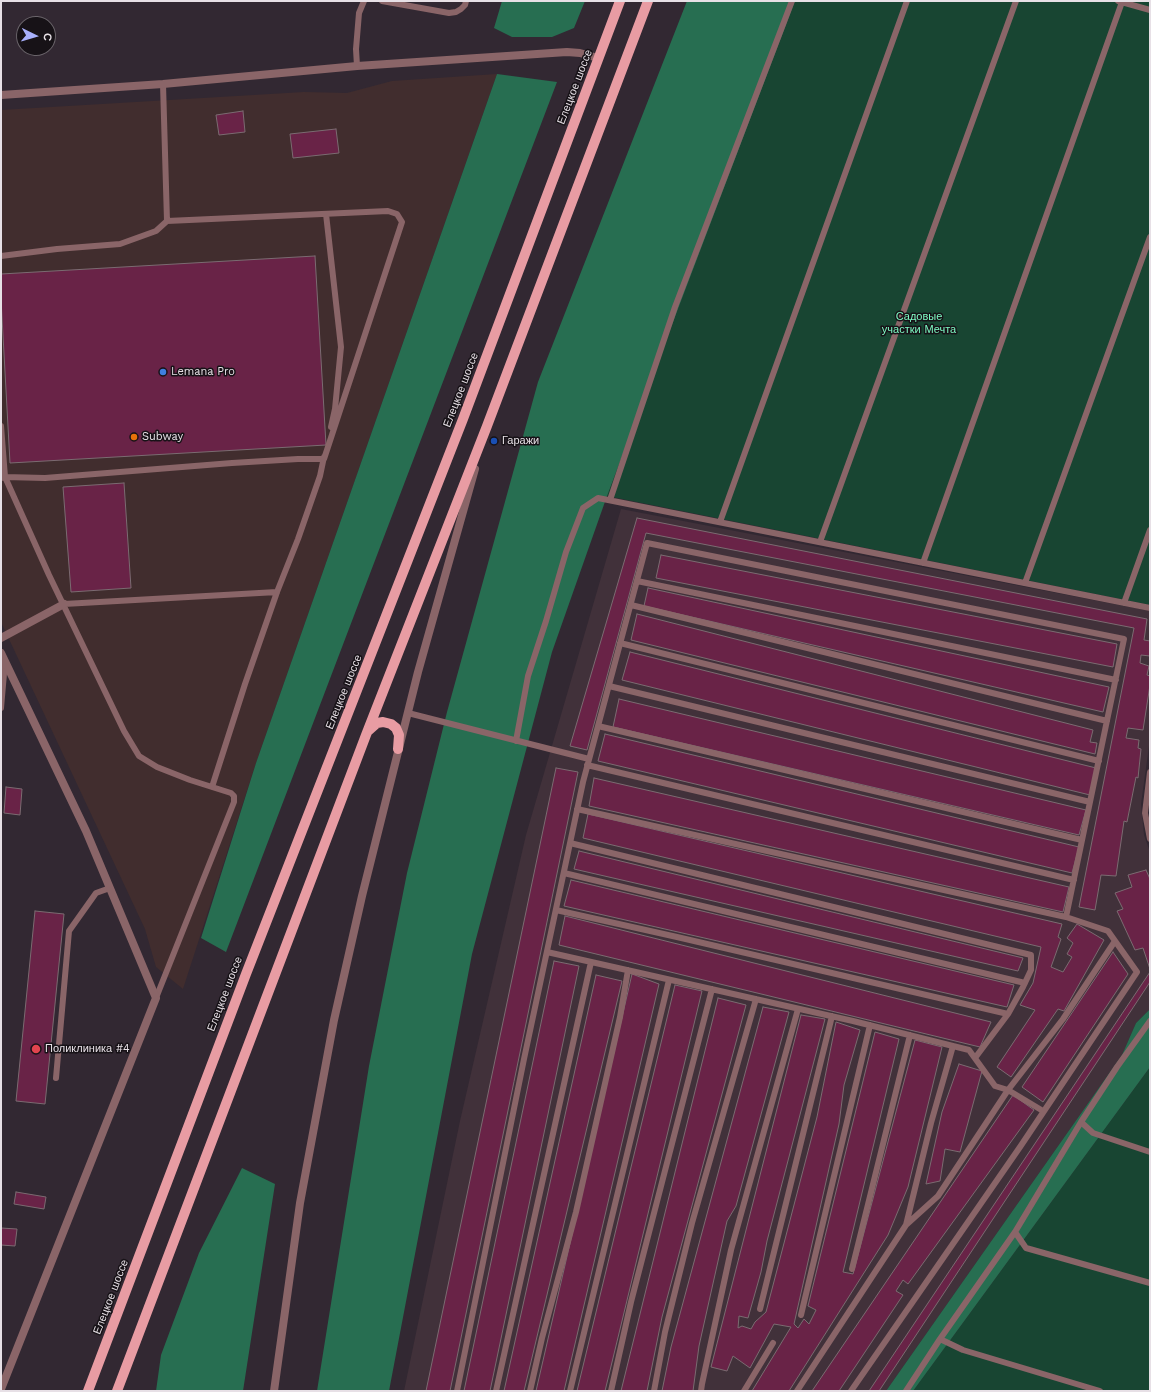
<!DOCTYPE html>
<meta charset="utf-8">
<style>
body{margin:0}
#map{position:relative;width:1151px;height:1392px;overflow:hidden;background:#322832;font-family:"Work Sans",sans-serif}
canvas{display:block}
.frame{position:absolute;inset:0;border:2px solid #e7e0e6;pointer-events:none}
.north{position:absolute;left:16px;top:16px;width:40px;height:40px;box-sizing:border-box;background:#171217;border:1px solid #6a646a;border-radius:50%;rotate:95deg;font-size:11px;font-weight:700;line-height:16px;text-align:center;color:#e7e0e6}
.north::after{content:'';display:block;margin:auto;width:14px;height:18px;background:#a8b0fc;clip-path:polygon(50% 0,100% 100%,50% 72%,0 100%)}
</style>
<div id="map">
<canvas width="1151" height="1392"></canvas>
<div class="frame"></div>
<div class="north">С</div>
</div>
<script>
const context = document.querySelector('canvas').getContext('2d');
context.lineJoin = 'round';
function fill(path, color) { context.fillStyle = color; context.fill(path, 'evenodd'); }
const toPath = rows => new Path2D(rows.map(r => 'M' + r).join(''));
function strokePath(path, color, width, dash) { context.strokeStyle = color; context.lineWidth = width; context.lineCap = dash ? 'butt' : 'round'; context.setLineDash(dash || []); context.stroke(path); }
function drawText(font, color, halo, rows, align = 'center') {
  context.font = font + ' "Work Sans",sans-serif'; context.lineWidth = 3; context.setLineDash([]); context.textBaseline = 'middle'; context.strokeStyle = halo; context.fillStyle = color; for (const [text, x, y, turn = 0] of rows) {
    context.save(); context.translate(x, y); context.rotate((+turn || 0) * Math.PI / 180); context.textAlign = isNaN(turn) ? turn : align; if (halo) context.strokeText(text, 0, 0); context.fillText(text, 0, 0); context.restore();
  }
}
fill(toPath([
 [497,74,256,763,183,989,156,967,145,929,1,622,1,110,304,92,347,93,392,81]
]), '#412d2e');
fill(toPath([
 [621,509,1150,611,1150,739,1141,804,1144,835,1150,852,1150,1009,1136,1023,1122,1055,886,1391,404,1391,460,1121,526,835]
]), '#41313a');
fill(toPath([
 [795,1,1150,1,1150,605,607,496],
 [1150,1067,1150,1391,913,1391]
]), '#184532');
fill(toPath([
 [502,1,585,1,574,28,552,37,512,37,494,28],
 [687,1,795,1,607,496,552,652,472,954,389,1391,317,1391,369,1066,407,873,447,712,538,382],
 [497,74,557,82,226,952,201,938,256,763],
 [1150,1009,1150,1067,913,1391,886,1391,1122,1055,1136,1023],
 [242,1168,275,1184,243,1391,156,1391,161,1355,199,1253]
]), '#276e51');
const building = toPath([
 [243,111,245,132,219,135,216,115,243,111],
 [336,129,339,153,293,158,290,134,336,129],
 [315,256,326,445,10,463,1,299,1,274,315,256],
 [124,483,131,588,71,592,63,487,124,483],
 [637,518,1147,619,1144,640,1150,641,1150,656,1141,655,1140,663,1149,666,1147,675,1150,676,1150,685,1143,730,1128,728,1126,738,1139,740,1138,748,1141,749,1138,778,1136,777,1127,822,1124,821,1116,876,1101,875,1095,910,1079,907,1134,628,646,533,587,750,570,746,637,518],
 [661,555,1117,644,1113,667,656,578,661,555],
 [648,588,1109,687,1103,712,644,606,648,588],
 [637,614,1093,730,1090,742,1097,743,1095,754,631,640,637,614],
 [630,652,1096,768,1090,795,622,680,630,652],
 [619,699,1086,810,1079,835,613,727,619,699],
 [605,734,1079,847,1072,873,598,761,605,734],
 [556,768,578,772,450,1391,426,1391,556,768],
 [594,778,1069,887,1063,912,589,806,594,778],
 [6,787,22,789,20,815,4,813,6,787],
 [588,814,1062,924,1058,937,1061,939,1051,967,1063,972,1072,957,1067,954,1073,943,1067,938,1077,924,1104,940,1064,1011,1058,1009,1011,1077,997,1067,1035,1010,1020,1005,1033,983,1041,947,583,838,588,814],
 [579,851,1023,958,1018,971,574,869,579,851],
 [1146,870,1150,879,1150,969,1143,948,1135,950,1117,911,1123,909,1115,893,1132,887,1128,875,1146,870],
 [571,880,1014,985,1007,1007,564,906,571,880],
 [35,911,64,914,45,1104,16,1101,35,911],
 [565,916,991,1022,980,1047,559,945,565,916],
 [1113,952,1128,974,1043,1102,1022,1087,1113,952],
 [554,961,579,966,490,1391,464,1391,554,961],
 [1150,972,1150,982,879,1391,869,1391,1150,972],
 [632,974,659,984,564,1391,536,1391,632,974],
 [596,975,622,981,524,1391,504,1391,596,975],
 [675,985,702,991,605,1391,577,1391,675,985],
 [718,998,746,1005,662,1317,647,1391,621,1391,718,998],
 [763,1007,789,1012,736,1206,727,1221,699,1346,693,1391,662,1391,671,1347,763,1007],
 [801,1015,825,1019,767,1241,761,1272,748,1318,739,1316,738,1328,742,1326,751,1329,755,1322,766,1312,817,1117,836,1022,860,1030,844,1085,839,1124,794,1324,798,1328,804,1319,809,1324,816,1310,808,1306,875,1032,899,1039,843,1272,853,1274,915,1040,942,1047,908,1187,888,1235,789,1391,752,1391,791,1327,774,1324,750,1368,733,1356,727,1371,711,1367,801,1015],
 [959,1064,982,1071,960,1152,945,1149,940,1181,926,1184,942,1112,959,1064],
 [1013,1095,1034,1110,908,1284,903,1280,896,1291,903,1295,839,1391,812,1391,1013,1095],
 [16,1192,46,1197,44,1209,14,1204,16,1192],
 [1,1228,17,1229,15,1246,1,1245,1,1228]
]);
fill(building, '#692347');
strokePath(building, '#7b6b71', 1);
strokePath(toPath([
 [382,1,449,13,456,12,461,9,465,5,466,1],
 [1118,1,1150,10],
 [357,66,356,49,359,13,364,1],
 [163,84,167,221],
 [326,214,341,347,335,409,331,427],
 [1,256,57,249,120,244,156,231,167,221,388,211,397,214,402,222,324,459,298,459,232,463,45,478,5,477,1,478],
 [1,426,5,477,49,575,124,731,139,756,157,767,190,780,231,793,234,796,234,802,156,998],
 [610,500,675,307,792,1],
 [720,522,907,1],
 [820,542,1016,1],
 [923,563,1122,2],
 [637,581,1116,680],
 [1025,583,1150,237],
 [1124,603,1150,530],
 [64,604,277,592],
 [631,605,1107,721],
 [620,643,1099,761],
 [609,686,1090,802],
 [1,708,5,662],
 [408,713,589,759],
 [598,726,1082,840],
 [516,741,528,676,546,621,566,552,583,508,598,498,1150,608],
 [587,765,1074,880],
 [1150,772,1145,813,1150,839],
 [212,787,245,684,277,592,298,539,320,476,324,457],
 [577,809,1066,917],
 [570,843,1031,955,1031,970,1023,987,1008,1014],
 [564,873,1025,983],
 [556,910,677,937,1008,1014,975,1058],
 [547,952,853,1021,969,1050,995,1086,1008,1090,1043,1111],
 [56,1078,69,931,96,893,110,888],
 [1081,1122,1093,1133,1150,1152],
 [906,1225,931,1123,953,1046],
 [1015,1232,1026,1248,1150,1283],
 [852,1269,910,1035],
 [760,1309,832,1016],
 [801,1315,870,1025],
 [940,1339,963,1350,1100,1391],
 [457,1391,524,1059,583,782,647,543,1124,639,1066,917,1108,931,1137,972,1020,1147,851,1391],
 [496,1391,591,962],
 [530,1391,542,1338,576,1212,620,1017,628,970],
 [570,1391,669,980],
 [611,1391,631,1302,712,989],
 [654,1391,665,1332,692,1223,756,999],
 [701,1391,702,1384,731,1250,798,1009],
 [744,1391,773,1343],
 [797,1391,906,1225,938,1196,1008,1090,1063,1019,1115,941],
 [906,1391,940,1339,1015,1232,1081,1122,1117,1067,1150,1021]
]), '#8a6568', 6);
strokePath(toPath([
 [1,95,163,84,357,66,567,52,580,53,598,58],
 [1,638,64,604],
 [1,653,86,831,156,998,1,1389],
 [274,1391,300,1203,334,1020,362,896,418,672,475,469]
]), '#8a6568', 8);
strokePath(toPath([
 [368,731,377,723,383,722,391,724,396,728,399,735,398,749],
 [88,1391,246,974,463,419,620,1],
 [117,1391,366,735,487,426,648,1]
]), '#e89ca3', 10);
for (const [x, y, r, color] of [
 [163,372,4,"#3f7fe0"],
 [134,437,4,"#e8710a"],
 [494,441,4,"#1a4fb4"],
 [36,1049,5,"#e0444e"]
]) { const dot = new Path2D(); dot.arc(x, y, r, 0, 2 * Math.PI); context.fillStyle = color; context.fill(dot); strokePath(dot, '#171217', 1.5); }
drawText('11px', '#e7e0e6', '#171217', [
 ["Елецкое шоссе",575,87,-69],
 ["Елецкое шоссе",461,390,-69],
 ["Елецкое шоссе",344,692,-68],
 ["Елецкое шоссе",225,994,-69],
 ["Елецкое шоссе",111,1297,-69]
]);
drawText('11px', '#7efbc4', '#171217', [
 ["Садовые",919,317],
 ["участки Мечта",919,330]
]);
drawText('11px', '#e7e0e6', '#171217', [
 ["Lemana Pro",171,372],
 ["Subway",142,437],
 ["Гаражи",502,441],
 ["Поликлиника #4",45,1049]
], 'left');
</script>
